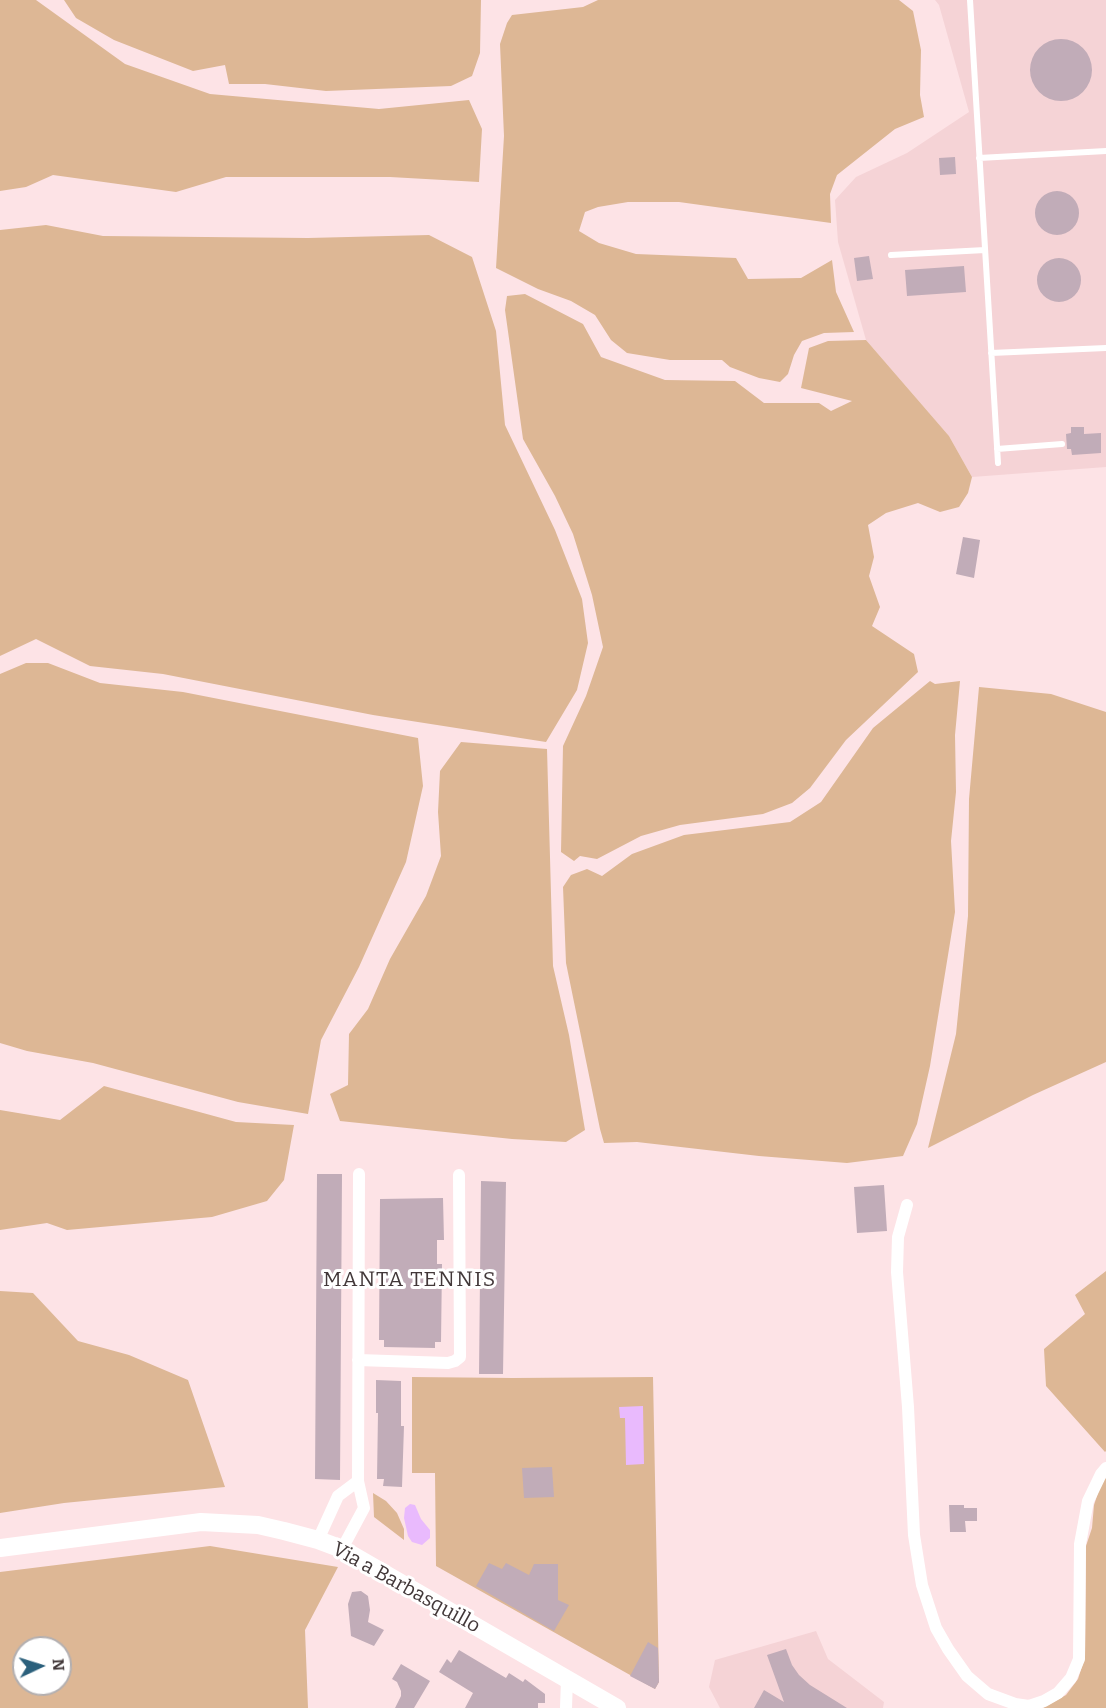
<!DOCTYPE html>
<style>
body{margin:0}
#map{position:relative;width:1106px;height:1708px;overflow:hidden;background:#fde3e6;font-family:Bitter,serif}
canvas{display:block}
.north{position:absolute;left:12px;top:1636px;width:60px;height:60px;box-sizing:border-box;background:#fff;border:2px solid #b3afb0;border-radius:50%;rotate:86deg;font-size:16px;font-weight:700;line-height:24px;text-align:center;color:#423839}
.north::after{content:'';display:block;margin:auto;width:21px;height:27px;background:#2b607c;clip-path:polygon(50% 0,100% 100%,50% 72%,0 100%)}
</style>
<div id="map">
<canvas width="1106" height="1708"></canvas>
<div class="north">N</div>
</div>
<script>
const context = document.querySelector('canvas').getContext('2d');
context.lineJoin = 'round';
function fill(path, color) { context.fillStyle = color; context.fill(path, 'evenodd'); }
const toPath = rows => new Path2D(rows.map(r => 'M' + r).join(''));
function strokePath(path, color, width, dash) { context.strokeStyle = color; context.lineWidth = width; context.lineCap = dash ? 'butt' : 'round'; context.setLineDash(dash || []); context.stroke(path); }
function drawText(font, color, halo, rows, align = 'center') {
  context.font = font + ' Bitter,serif'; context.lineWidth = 6; context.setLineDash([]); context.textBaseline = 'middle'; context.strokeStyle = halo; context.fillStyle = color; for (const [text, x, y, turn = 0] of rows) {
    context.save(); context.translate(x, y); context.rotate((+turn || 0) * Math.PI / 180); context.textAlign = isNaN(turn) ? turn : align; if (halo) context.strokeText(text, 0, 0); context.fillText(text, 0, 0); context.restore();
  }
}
fill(toPath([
 [935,0,1106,0,1106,467,972,477,949,436,866,340,838,242,835,200,856,177,907,153,969,112,939,5],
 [816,1631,828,1659,884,1702,883,1708,720,1708,709,1687,715,1660]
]), '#f5d3d6');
fill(toPath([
 [0,0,36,0,125,64,210,94,379,109,469,100,482,129,479,182,390,177,226,177,176,192,53,175,26,187,0,191],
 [64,0,481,0,480,53,472,76,451,86,326,91,265,84,229,84,225,65,193,71,114,40,76,18],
 [598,0,899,0,913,11,921,50,920,95,924,117,895,129,837,175,830,194,831,223,679,202,628,202,598,207,585,212,579,231,599,243,636,254,736,258,748,279,801,278,832,260,836,292,854,332,824,333,802,341,794,355,788,374,780,382,759,378,730,367,722,360,670,360,627,353,611,340,595,315,571,301,538,289,496,268,504,136,500,44,507,23,512,15,583,7],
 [46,225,103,236,308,238,429,235,472,257,496,331,505,425,555,530,582,599,588,643,577,690,546,742,373,715,163,674,90,666,36,639,0,656,0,230],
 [525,294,583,324,601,357,665,380,735,381,764,403,819,403,831,411,852,401,801,388,809,348,828,341,866,340,949,436,972,477,968,493,959,507,940,512,918,503,886,513,868,525,874,557,869,576,880,607,872,626,914,654,918,672,846,740,810,788,792,803,763,814,680,825,641,836,597,859,580,856,574,861,561,852,563,746,586,696,603,647,592,595,573,534,555,496,523,439,505,310,507,296],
 [26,663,48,663,100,683,183,692,418,738,423,786,406,862,359,967,321,1040,308,1114,238,1102,93,1063,27,1051,0,1043,0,674],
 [930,681,935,684,960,681,955,735,956,792,951,841,955,912,930,1066,917,1124,903,1156,847,1163,759,1156,637,1142,604,1143,600,1129,566,963,563,887,571,875,587,869,602,876,632,854,684,835,790,822,821,802,873,728],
 [979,687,1051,694,1106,712,1106,1062,1033,1095,928,1148,956,1034,968,916,969,799],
 [461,742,547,749,553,966,569,1035,585,1130,566,1142,512,1139,340,1121,330,1094,348,1085,349,1034,368,1009,390,959,426,896,441,856,438,812,440,771],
 [104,1086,236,1122,294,1125,284,1180,267,1201,212,1217,67,1230,47,1223,0,1230,0,1110,60,1120],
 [1106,1271,1106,1451,1105,1452,1046,1386,1044,1349,1085,1314,1075,1295],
 [0,1291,33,1293,78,1341,129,1355,188,1380,225,1487,64,1503,0,1513],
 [412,1377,513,1378,653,1377,659,1682,655,1689,436,1566,435,1473,412,1473],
 [1106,1478,1106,1708,1043,1708,1066,1695,1078,1679,1085,1657,1086,1546,1092,1528,1094,1505,1102,1481],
 [373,1493,386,1501,397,1513,404,1529,404,1540,374,1517],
 [210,1546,338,1567,305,1630,308,1708,0,1708,0,1572],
 [24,1648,60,1648,60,1684,24,1684]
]), '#ddb795');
fill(toPath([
 [643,1406,644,1464,626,1465,625,1418,620,1418,619,1407],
 [410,1504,415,1505,421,1519,430,1530,430,1538,422,1545,412,1542,408,1536,404,1518,405,1508]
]), '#e9bafd');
fill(toPath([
 '1030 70a31 31 0 1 1 62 0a31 31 0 1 1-62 0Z',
 [955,157,956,174,940,175,939,158],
 '1035 213a22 22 0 1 1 44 0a22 22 0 1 1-44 0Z',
 [869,256,873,279,857,281,854,258],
 '1037 280a22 22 0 1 1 44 0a22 22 0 1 1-44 0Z',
 [964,266,966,292,907,296,905,270],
 [1071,427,1084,427,1084,434,1101,433,1101,453,1072,455,1071,449,1067,449,1066,434,1071,433],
 [963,537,980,540,974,578,956,574],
 [317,1174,342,1174,340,1480,315,1479],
 [481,1181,506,1182,503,1374,479,1374],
 [884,1185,887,1231,857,1233,854,1187],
 [443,1198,444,1240,437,1240,437,1264,442,1264,441,1342,435,1342,435,1348,384,1347,384,1340,379,1340,380,1199],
 [376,1380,401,1381,401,1426,404,1426,402,1487,383,1486,384,1479,377,1479,378,1413,376,1413],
 [552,1467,554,1497,524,1498,522,1468],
 [949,1505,964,1505,964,1508,977,1508,977,1521,965,1521,966,1532,950,1532],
 [489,1563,502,1569,506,1563,529,1575,534,1564,558,1564,558,1600,569,1605,554,1631,476,1586],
 [361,1591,368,1596,370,1610,368,1622,384,1630,374,1646,351,1636,348,1604,352,1592],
 [648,1642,658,1648,659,1682,655,1689,630,1676],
 [786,1649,792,1665,799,1675,810,1685,847,1708,754,1708,764,1690,784,1702,767,1655],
 [459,1650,506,1678,509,1673,523,1682,525,1679,545,1694,545,1703,538,1703,538,1708,465,1708,473,1693,439,1672,447,1659,451,1663],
 [401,1664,430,1681,414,1708,395,1708,401,1696,401,1691,397,1682,392,1679]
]), '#c1acb8');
strokePath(toPath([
 [970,0,998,463],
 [979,158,1106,151],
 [891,255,985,250],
 [991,353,1106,348],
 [997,449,1062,444]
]), '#fff', 6);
strokePath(toPath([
 [907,1205,898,1237,897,1272,908,1407,914,1535,922,1585,936,1628,948,1649,967,1676,988,1694,1015,1704,1029,1706,1044,1701,1058,1693,1071,1678,1079,1659,1080,1544,1088,1501,1101,1474,1106,1468],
 [358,1360,448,1363,455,1361,460,1357,459,1175],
 [318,1540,338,1496,358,1481],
 [342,1549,364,1508,358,1481,359,1174],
 [566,1708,567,1679]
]), '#fff', 12);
strokePath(toPath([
 [0,1548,201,1522,258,1525,284,1531,318,1540,342,1549,617,1708]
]), '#fff', 18);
drawText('20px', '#423839', '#fff', [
 ["Via a Barbasquillo",406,1588,29]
]);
context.letterSpacing = '1.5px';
drawText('21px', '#423839', '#fff', [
 ["MANTA TENNIS",410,1280]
]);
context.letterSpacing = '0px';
</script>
